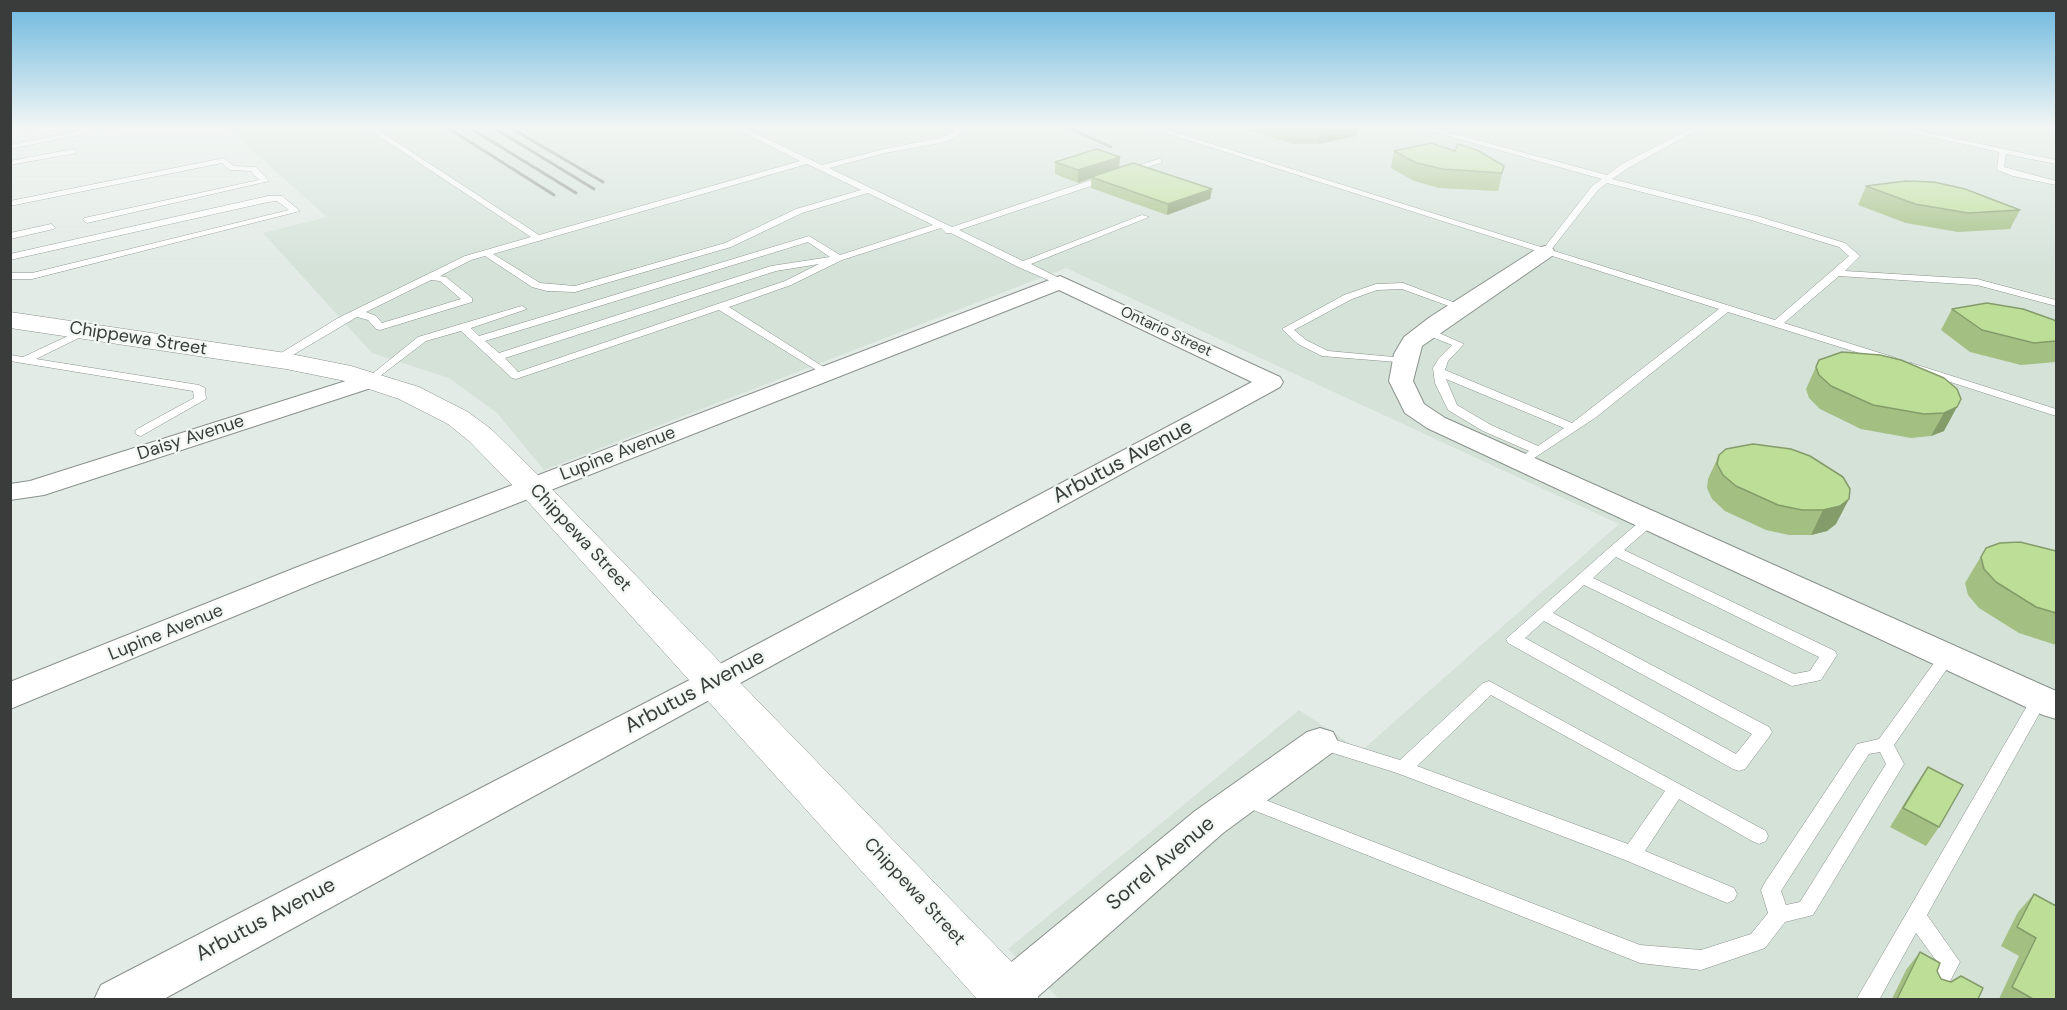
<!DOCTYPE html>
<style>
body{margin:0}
#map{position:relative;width:2067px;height:1010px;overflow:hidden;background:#e3ebe6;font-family:"DM Sans",sans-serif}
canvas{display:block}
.frame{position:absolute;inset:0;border:12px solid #393c3a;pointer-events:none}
</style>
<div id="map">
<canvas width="2067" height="1010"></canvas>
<div class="frame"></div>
</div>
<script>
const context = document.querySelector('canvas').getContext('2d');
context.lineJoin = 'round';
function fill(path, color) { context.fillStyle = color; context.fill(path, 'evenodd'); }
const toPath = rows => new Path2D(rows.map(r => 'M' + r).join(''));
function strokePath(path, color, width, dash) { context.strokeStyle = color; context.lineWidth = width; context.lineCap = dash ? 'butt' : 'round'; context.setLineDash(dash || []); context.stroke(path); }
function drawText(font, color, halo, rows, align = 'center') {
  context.font = font + ' "DM Sans",sans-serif'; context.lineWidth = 4.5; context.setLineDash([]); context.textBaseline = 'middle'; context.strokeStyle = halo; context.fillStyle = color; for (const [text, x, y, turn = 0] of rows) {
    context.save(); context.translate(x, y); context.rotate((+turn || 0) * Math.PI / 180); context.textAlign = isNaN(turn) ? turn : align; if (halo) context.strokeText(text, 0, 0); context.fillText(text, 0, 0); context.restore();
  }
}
fill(toPath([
 [227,128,2056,128,2056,999,1059,999,1008,949,1299,710,1361,751,1619,524,1066,268,544,470,497,413,449,378,372,353,263,233,327,217]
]), '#d4e2d8');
const service = toPath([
 [18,128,35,128,10,134,10,130,18,128],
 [97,128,113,128,10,149,10,145,97,128],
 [367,128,375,128,539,235,800,161,735,128,744,128,822,165,884,149,940,138,954,132,955,128,963,128,960,135,945,142,885,153,829,168,952,227,1106,175,1112,175,1112,179,959,230,1023,261,1142,215,1149,217,1031,264,1063,280,1065,282,1060,285,1018,267,951,233,946,233,941,228,842,260,791,285,729,307,830,371,832,373,826,376,719,310,516,379,512,378,461,331,426,341,371,383,367,382,367,378,418,337,518,307,522,306,527,309,471,328,479,336,809,236,840,255,933,225,868,193,802,213,731,247,575,292,547,291,532,287,485,256,471,260,440,276,446,277,472,298,472,302,380,330,376,329,368,320,357,317,281,362,273,362,273,358,338,318,465,256,531,237,367,128],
 [807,164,861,190,796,209,725,243,575,286,540,283,493,254,807,164],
 [808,242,830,257,771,266,499,353,485,341,808,242],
 [819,264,785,281,518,372,505,358,776,271,819,264],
 [431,280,440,281,461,299,382,323,376,316,366,312,431,280],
 [1150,128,1161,128,1544,248,1592,186,1602,179,1420,128,1432,128,1607,175,1622,164,1692,128,1701,128,1628,168,1612,179,1757,216,1845,243,1860,256,1845,271,1977,279,2056,300,2056,306,1977,285,1839,276,1784,323,1896,358,1896,362,1888,362,1728,312,1595,418,1522,466,1516,462,1529,451,1483,431,1448,410,1435,383,1433,368,1439,358,1452,345,1422,333,1422,329,1430,329,1464,344,1448,361,1445,370,1572,423,1719,309,1150,128],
 [1607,183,1751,220,1839,247,1849,256,1775,320,1551,250,1598,190,1607,183],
 [1446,379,1564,428,1538,446,1491,425,1457,405,1446,379],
 [1891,128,1906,128,2056,160,2056,164,2006,154,2004,167,2056,181,2056,185,2013,176,1997,170,1999,152,1891,128],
 [73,149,77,151,76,153,10,165,10,161,73,149],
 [224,158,234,166,256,167,269,181,87,223,83,220,84,218,259,180,251,171,229,170,222,163,10,206,10,201,224,158],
 [1158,159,1161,159,1161,163,1127,173,1123,171,1158,159],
 [268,196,282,196,300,211,32,279,10,279,10,273,32,273,289,210,277,201,268,202,10,260,10,254,268,196],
 [51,224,55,227,54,229,10,239,10,233,51,224],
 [1403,283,1466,307,1461,310,1457,309,1402,289,1377,290,1352,299,1294,330,1306,340,1328,351,1405,358,1409,359,1409,363,1322,356,1298,344,1282,329,1344,295,1376,284,1403,283],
 [85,328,90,331,89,333,36,359,199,385,205,388,206,399,141,436,137,435,135,432,137,429,194,398,193,391,10,361,10,355,23,357,85,328],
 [1911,363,2056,409,2056,416,1907,368,1907,364,1911,363],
 [1650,516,1655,517,1657,520,1655,523,1624,550,1835,651,1837,655,1821,680,1792,686,1584,585,1553,613,1769,727,1772,732,1769,737,1745,769,1739,771,1733,769,1508,643,1506,639,1609,548,1645,517,1650,516],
 [1616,557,1819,657,1810,671,1794,674,1593,578,1616,557],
 [1544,621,1752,734,1736,754,1525,638,1544,621],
 [1948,650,1954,652,1956,656,1894,745,1904,764,1813,915,1785,922,1765,948,1701,970,1640,963,1238,804,1235,799,1238,794,1244,792,1250,794,1640,945,1701,950,1751,934,1768,913,1761,890,1764,884,1857,744,1879,739,1942,652,1948,650],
 [1880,752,1886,764,1800,902,1786,905,1781,891,1869,754,1880,752],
 [1489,681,1766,831,1768,836,1766,841,1759,844,1752,841,1679,799,1645,851,1734,888,1737,894,1734,900,1727,903,1720,900,1625,860,1397,773,1314,747,1311,742,1314,737,1320,735,1400,760,1483,683,1489,681],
 [1491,695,1665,791,1628,844,1417,766,1491,695],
 [2040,692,2046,694,2048,698,1927,915,1960,962,1943,995,1935,998,1927,995,1924,988,1938,963,1916,933,1879,1000,1856,1000,2034,694,2040,692]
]);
const minor = toPath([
 [1545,246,1552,248,1555,252,1552,256,1422,346,1413,381,1424,404,1445,418,2056,691,2056,719,2043,715,1427,428,1405,413,1389,381,1394,354,1404,337,1430,317,1538,248,1545,246],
 [1060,276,1280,377,1283,382,1280,387,162,1000,94,1000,101,985,705,672,1252,382,1059,290,317,582,10,709,10,682,295,568,1060,276],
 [371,373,380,375,383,380,380,385,44,495,10,500,10,484,30,481,371,373],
 [1320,728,1333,732,1338,742,1333,752,1223,833,1034,1000,988,1000,985,993,992,978,1195,811,1307,732,1320,728]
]);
const primary = toPath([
 [10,312,286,353,351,366,419,387,468,412,491,429,543,480,1032,983,1039,1000,978,1000,521,494,469,441,448,424,399,399,345,381,286,369,10,328,10,312]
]);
strokePath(service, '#8a918c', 1);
strokePath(minor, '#8a918c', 2);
strokePath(primary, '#8a918c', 1);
fill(service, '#fff');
fill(minor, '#fff');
fill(primary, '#fff');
strokePath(toPath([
 [448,128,554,195],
 [470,128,576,193],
 [494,128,594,189],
 [511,128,603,182],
 [1069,128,1111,147]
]), '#848a86', 3);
fill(toPath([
 [1241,128,1358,128,1356,136,1319,144,1293,144],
 [1394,151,1504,166,1498,191,1439,188,1414,181,1391,168],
 [1120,157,1119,168,1212,189,1210,199,1167,215,1091,188,1091,178,1078,183,1055,174,1055,162],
 [1866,186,2020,210,2010,229,1958,232,1906,223,1858,205],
 [1952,309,2056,322,2056,362,2021,365,1970,352,1941,330],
 [1819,360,1944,378,1944,431,1931,436,1911,438,1861,429,1820,409,1809,398,1806,389],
 [1791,449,1836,524,1827,531,1811,535,1789,535,1766,530,1725,511,1712,499,1707,488,1708,479,1719,455],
 [1986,548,2056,551,2056,645,2019,633,1979,608,1968,595,1965,583],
 [1928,767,1939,827,1926,846,1890,827,1915,786],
 [2034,894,2056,999,1999,999,2019,956,2001,946,2018,912],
 [1920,952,1937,971,1941,979,1951,982,1978,999,1892,999,1906,970]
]), '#a3bf82');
fill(toPath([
 [1321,128,1358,128,1356,136,1319,144],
 [1120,157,1119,169,1078,183,1078,170],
 [1212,189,1210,199,1167,215,1168,204],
 [1957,407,1944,431,1931,436,1944,413],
 [1849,499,1836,524,1827,531,1811,535,1823,510]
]), '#849b6a');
const building = toPath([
 [1431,143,1455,151,1458,144,1477,150,1504,166,1502,173,1443,169,1417,163,1394,151,1431,143],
 [1097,149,1120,157,1078,170,1055,162,1097,149],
 [1133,163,1212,189,1168,204,1091,177,1133,163],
 [1906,181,1934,182,1965,189,2020,210,1968,213,1915,204,1866,186,1906,181],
 [1987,303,2023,309,2054,320,2056,322,2056,341,2034,343,1982,330,1952,309,1987,303],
 [1842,352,1880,355,1901,360,1944,378,1957,389,1961,399,1957,407,1944,413,1924,414,1873,405,1831,386,1819,375,1816,367,1819,360,1842,352],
 [1753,444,1791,449,1810,456,1843,477,1850,489,1849,499,1840,506,1823,510,1802,510,1778,505,1736,486,1723,475,1717,464,1719,455,1726,449,1753,444],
 [2020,542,2056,551,2056,613,2036,607,1996,582,1984,569,1981,557,1986,548,2000,543,2020,542],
 [1928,767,1963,785,1939,827,1903,808,1928,767],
 [2034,894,2056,906,2056,999,2033,999,2012,987,2036,938,2017,927,2034,894],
 [1920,952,1940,963,1937,971,1941,979,1951,982,1961,976,1983,988,1978,999,1897,999,1920,952]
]);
fill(building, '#bdde97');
strokePath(building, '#849b6a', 1.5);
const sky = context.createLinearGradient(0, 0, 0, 270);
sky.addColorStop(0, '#6bb7de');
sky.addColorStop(0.47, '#f2f6f4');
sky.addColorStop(1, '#f2f6f400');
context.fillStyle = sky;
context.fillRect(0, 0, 2067, 270);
drawText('15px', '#393c3a', '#f1f8f3', [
 ["Ontario Street",1166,332,25]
]);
drawText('18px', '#393c3a', '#f1f8f3', [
 ["Chippewa Street",138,339,9],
 ["Daisy Avenue",191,438,-18],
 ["Lupine Avenue",618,454,-21],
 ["Chippewa Street",580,538,47],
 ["Lupine Avenue",166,633,-22],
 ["Chippewa Street",914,892,47]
]);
drawText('21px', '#393c3a', '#f1f8f3', [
 ["Arbutus Avenue",1123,462,-28],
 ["Arbutus Avenue",695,692,-28],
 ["Sorrel Avenue",1161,864,-40],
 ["Arbutus Avenue",266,920,-28]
]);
</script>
